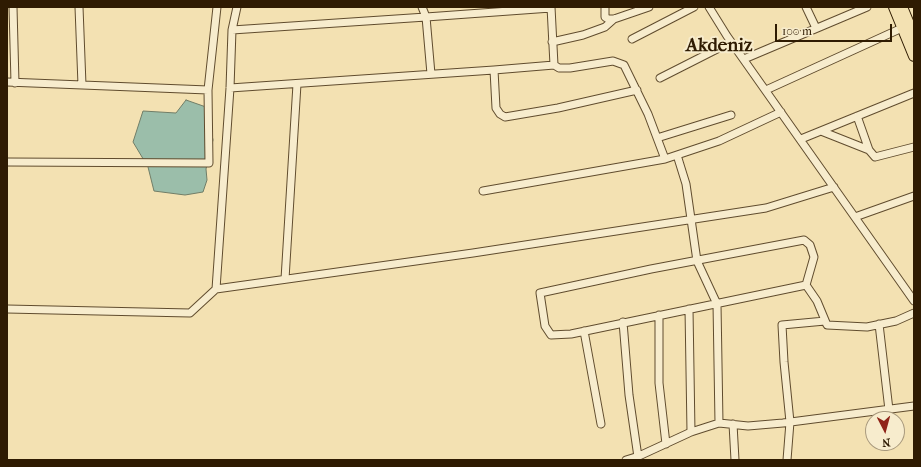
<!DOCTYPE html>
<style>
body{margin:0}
#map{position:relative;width:921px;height:467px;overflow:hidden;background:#f3e1b2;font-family:"IM FELL French Canon",serif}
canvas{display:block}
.frame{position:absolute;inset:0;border:8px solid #2f1b02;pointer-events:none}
.north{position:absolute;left:865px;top:411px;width:40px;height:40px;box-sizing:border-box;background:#f7eccd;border:1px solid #a7987c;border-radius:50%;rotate:174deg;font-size:11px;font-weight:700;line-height:16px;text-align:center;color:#2f1b02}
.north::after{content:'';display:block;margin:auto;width:14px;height:18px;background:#8f2418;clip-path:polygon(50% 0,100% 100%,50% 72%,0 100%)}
.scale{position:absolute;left:775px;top:24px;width:117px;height:18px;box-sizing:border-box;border:2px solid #2f1b02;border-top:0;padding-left:5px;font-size:12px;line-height:14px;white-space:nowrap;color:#2f1b02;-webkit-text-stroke:3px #f7eccd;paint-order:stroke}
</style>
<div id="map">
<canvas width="921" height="467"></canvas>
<div class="frame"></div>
<div class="north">N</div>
<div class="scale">100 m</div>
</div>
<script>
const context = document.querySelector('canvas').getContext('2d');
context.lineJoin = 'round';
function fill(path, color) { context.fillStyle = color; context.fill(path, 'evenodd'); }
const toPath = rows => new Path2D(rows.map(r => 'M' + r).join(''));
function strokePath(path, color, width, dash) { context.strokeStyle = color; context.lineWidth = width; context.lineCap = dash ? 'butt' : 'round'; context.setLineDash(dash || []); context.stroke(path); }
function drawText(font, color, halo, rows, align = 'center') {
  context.font = font + ' "IM FELL French Canon",serif'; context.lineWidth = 4; context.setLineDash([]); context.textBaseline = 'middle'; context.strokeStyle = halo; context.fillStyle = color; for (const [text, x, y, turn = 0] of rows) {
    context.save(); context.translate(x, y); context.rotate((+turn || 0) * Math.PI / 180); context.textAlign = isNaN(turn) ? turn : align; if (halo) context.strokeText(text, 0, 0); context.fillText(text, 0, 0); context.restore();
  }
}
const water = toPath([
 [186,100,206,107,213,140,206,169,207,180,203,192,185,195,154,191,148,167,133,142,143,111,176,113,186,100]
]);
fill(water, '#9bbeaa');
strokePath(water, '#707d67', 1);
const minor = toPath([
 [13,7,15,83],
 [79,7,82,85],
 [422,7,426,17,551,8],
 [551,7,554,65,559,68,570,68,613,61,624,65,648,114,665,159],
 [605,7,605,17,608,19,614,19,649,7],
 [709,7,727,36,914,301],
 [806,7,816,28],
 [232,30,426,17,431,74],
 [632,39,694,7],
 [552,42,583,35,605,27,614,19],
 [744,59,867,7],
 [494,70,496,108,500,114,505,117,558,108,637,90],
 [660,78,731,42],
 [7,82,208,90,217,7],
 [230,88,494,70,554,65],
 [766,90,902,28],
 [857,116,869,150,875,157,914,147],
 [821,131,869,150],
 [657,138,731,115],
 [801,139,914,93],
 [677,155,686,184,697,261,717,304,719,423],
 [7,162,209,163,208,90],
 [483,191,665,159,719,141,781,112],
 [855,217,914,196],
 [285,279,297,84],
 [806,285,571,334,551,335,545,326,540,293,651,269,804,240,810,245,814,257,806,285,817,301,827,325,867,327,896,321,914,313],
 [216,289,230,88,232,30,237,7],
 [7,309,190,313,216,289,473,253,766,208,834,187],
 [689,309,691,432],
 [659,315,659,383,666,444],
 [623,322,629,395,638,457],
 [879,324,889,410],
 [584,331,601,424],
 [733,424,735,460],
 [626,460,639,456,691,432,719,423,748,426,783,423,914,406],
 [787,460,790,422,784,362,782,325,825,321]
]);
const primary = toPath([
 [894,7,914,56],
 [902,7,914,36]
]);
strokePath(minor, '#604c2e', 9);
strokePath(primary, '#2f1b02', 12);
strokePath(minor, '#f7eccd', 7);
strokePath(primary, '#f3e1b2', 10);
drawText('bold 19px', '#2f1b02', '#f7eccd', [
 ["Akdeniz",719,46]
]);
</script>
